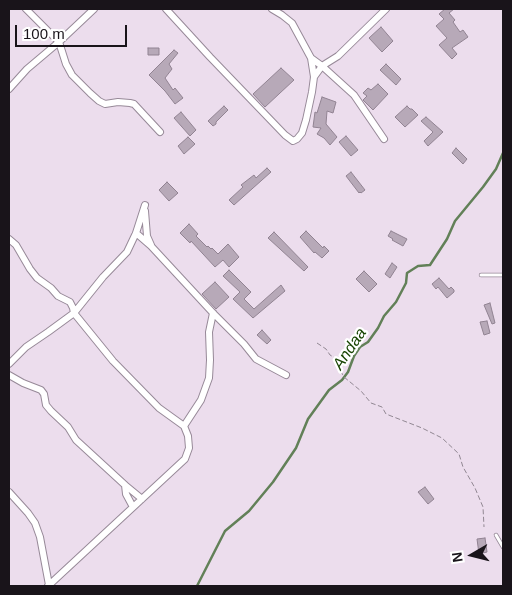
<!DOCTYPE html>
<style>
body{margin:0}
#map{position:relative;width:512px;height:595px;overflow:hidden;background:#ecdded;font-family:Arial,sans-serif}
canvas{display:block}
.frame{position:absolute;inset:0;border:10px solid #19141a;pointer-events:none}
.north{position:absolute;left:447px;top:530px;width:50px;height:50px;-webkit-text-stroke:4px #fff;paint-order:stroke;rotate:262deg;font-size:14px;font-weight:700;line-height:20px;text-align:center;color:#19141a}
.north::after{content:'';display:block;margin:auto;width:18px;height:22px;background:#19141a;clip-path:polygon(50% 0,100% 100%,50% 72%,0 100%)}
.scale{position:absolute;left:15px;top:25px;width:112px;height:22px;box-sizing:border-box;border:2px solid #19141a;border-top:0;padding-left:6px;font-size:15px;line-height:18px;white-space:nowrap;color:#19141a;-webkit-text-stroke:4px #fff;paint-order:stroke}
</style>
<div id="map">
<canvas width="512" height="595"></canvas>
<div class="frame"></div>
<div class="north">N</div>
<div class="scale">100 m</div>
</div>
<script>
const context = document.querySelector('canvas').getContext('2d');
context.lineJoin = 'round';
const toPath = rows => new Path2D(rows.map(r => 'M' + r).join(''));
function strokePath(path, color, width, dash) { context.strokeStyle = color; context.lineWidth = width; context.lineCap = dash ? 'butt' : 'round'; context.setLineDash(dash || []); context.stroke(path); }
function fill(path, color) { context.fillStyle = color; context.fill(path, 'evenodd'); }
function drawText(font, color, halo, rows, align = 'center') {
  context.font = font + ' Arial,sans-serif'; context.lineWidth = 4.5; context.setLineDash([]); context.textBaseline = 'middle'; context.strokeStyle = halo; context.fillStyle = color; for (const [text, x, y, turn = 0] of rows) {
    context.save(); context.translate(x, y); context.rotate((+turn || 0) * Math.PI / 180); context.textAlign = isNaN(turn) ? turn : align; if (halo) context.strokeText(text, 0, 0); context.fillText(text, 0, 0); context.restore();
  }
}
strokePath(toPath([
 [197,586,225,531,249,511,273,482,296,448,308,419,329,390,342,380,348,372,354,356,360,347,368,342,378,328,384,316,396,302,406,283,407,273,418,266,430,265,447,239,455,221,483,187,496,169,503,153]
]), '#628058', 2.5);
const building = toPath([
 [445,9,454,9,449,13,455,20,453,22,460,32,463,30,468,37,452,48,457,54,452,59,439,45,447,38,436,26,444,19,439,14,445,9],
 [381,27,393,41,382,52,369,38,381,27],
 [148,48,159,48,159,55,148,55,148,48],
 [174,50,178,53,169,64,172,69,165,78,173,90,175,88,183,98,175,104,165,91,149,75,174,50],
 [386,64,401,79,396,85,380,70,386,64],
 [281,68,294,80,265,107,253,94,281,68],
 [378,84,388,94,373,110,363,100,367,96,363,93,368,88,371,90,378,84],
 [322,97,336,102,333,113,327,111,326,124,337,137,330,145,324,138,317,134,321,128,313,127,315,112,317,113,322,97],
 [224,106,228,110,216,122,216,124,213,126,208,121,224,106],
 [407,106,410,109,412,109,418,115,405,127,395,117,407,106],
 [181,112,196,130,190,136,174,118,181,112],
 [426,117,443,132,428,146,424,141,433,132,421,121,426,117],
 [346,136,358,150,351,156,339,142,346,136],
 [188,137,195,144,184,154,178,146,188,137],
 [456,148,467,159,463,164,452,153,456,148],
 [267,168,271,172,234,205,229,200,243,187,241,185,254,175,256,178,267,168],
 [351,172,365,190,361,193,360,192,359,193,346,176,351,172],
 [167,182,178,193,169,201,159,190,167,182],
 [189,224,198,234,196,236,207,247,208,246,211,249,212,248,218,254,228,244,239,257,229,267,223,260,215,267,191,241,190,243,180,233,189,224],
 [306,231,323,248,324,246,329,251,322,258,315,252,314,253,300,237,306,231],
 [391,231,407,239,403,246,392,240,393,239,388,236,391,231],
 [274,232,308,267,304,271,268,238,274,232],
 [392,263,397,267,390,278,385,274,392,263],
 [229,270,251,292,244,299,254,309,281,285,285,291,253,318,233,299,240,292,223,276,229,270],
 [364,271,377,284,369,292,356,279,364,271],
 [439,278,449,289,451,287,454,290,454,292,447,298,438,287,436,289,432,284,439,278],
 [215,282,229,297,216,309,202,294,215,282],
 [490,303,495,323,492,324,484,305,490,303],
 [487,321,490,333,484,335,480,322,487,321],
 [262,330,271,340,267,344,257,335,262,330],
 [425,487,434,499,428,504,418,492,425,487],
 [485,538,487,552,479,554,477,539,485,538]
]);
fill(building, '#b7a9b8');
strokePath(building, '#918392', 1);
const lane = toPath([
 [481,275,503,275],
 [496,535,503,547]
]);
const street = toPath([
 [26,9,59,42,66,64,72,75,90,93,99,101,105,104,118,102,130,103,134,104,160,132],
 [166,9,210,57,285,135,293,141,297,139,302,133,306,120,312,92,314,77,311,58,292,23,282,15,272,9],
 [311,58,322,66,354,95,384,139],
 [314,77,322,66,338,56,386,9],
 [9,89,27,69,59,42,94,9],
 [145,211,147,236,151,245],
 [136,233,151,246,213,313,244,344,256,359,286,375],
 [9,239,16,245,30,269,37,278,51,288,58,296,70,302,73,308,74,313,113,361,159,408,184,426,188,436,189,448,185,459,48,586],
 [9,364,26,347,48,332,74,313,103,277,127,252,136,233,145,205],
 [9,375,23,383,41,390,44,394,46,405,51,411,68,427,76,440,125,485,142,499],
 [184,426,201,400,209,378,210,360,209,332,213,313],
 [125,485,126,494,133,507],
 [9,492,28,513,35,523,40,537,49,585]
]);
strokePath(lane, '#978998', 4.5);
strokePath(street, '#978998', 8);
strokePath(toPath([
 [317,343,326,349,330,355,335,358,337,365,344,377,361,391,371,403,382,407,386,414,422,428,442,438,459,454,463,467,475,488,483,507,484,527]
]), '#918792', 1, [5, 2.5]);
strokePath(lane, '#fff', 3);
strokePath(street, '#fff', 6);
drawText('italic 16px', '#184403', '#fff', [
 ["Andaa",350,349,-56]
]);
</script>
